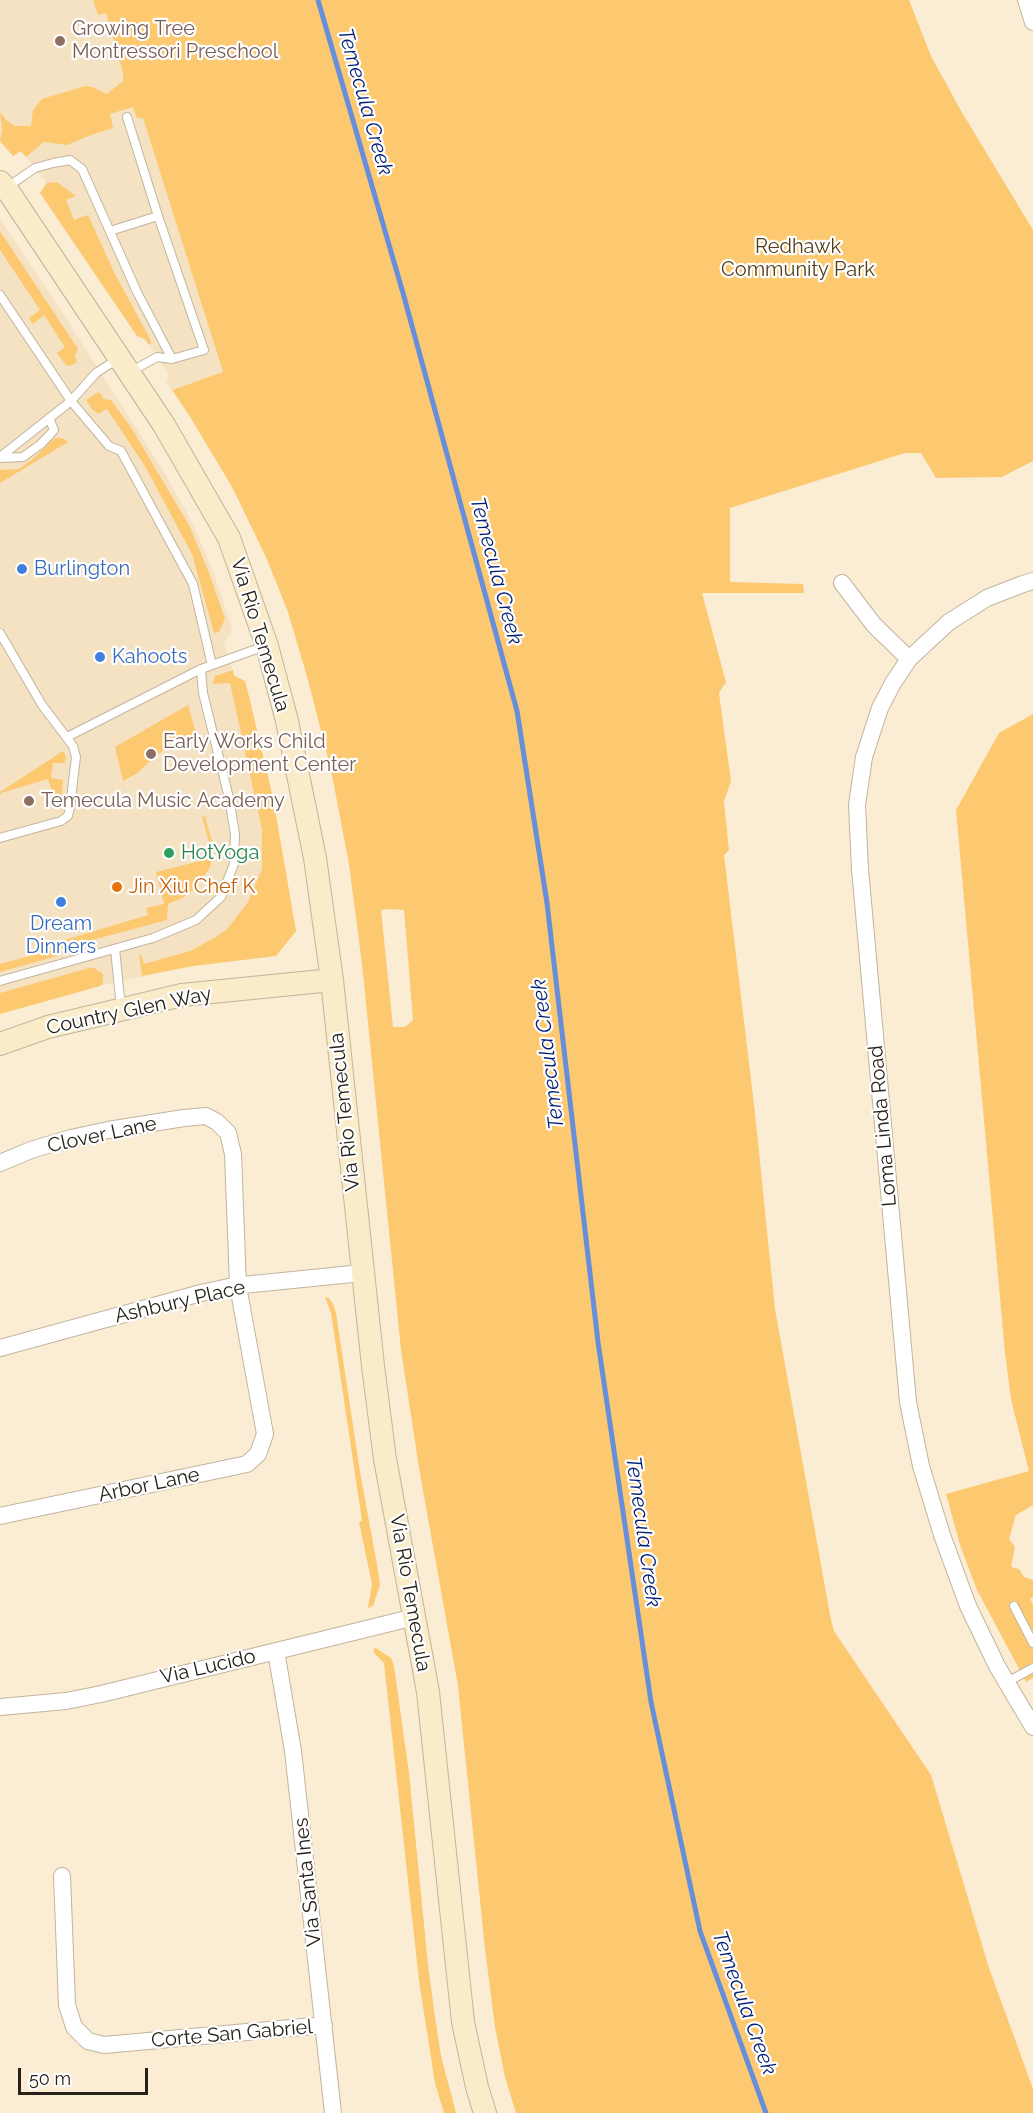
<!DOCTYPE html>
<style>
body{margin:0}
#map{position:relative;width:1033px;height:2113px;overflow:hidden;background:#fbecd4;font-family:Raleway,sans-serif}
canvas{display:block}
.scale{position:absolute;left:18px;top:2068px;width:130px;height:27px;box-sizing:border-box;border:3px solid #262118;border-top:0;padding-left:8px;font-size:18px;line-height:21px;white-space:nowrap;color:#262118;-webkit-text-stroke:4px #fff;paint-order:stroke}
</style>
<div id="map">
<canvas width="1033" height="2113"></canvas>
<div class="scale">50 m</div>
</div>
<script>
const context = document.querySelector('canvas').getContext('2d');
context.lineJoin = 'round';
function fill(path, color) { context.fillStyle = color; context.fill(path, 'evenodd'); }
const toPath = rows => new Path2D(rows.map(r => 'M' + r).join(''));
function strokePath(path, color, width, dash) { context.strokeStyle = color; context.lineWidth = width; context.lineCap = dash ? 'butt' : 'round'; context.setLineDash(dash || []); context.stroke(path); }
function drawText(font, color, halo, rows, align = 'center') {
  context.font = font + ' Raleway,sans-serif'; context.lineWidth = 4.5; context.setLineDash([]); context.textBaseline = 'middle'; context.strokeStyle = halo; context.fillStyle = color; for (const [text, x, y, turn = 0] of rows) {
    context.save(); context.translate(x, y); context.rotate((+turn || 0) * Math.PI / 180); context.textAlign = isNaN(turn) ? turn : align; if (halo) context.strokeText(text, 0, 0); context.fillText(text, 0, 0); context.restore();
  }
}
fill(toPath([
 [0,0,106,0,223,372,172,390,166,382,169,375,145,339,137,336,40,193,46,182,21,151,13,156,0,141],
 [0,219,60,309,166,475,193,524,213,571,232,628,231,634,224,642,234,675,245,681,273,798,296,931,276,956,193,966,119,981,0,1014]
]), '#f5e2c3');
fill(toPath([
 [93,0,909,0,931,56,960,109,1033,230,1033,461,1002,477,936,478,921,453,905,453,730,508,730,582,803,584,804,593,702,593,726,682,719,693,731,781,724,801,729,850,724,855,755,1113,775,1309,831,1620,834,1631,931,1775,989,1968,1033,2089,1033,2113,516,2113,505,2077,495,2027,485,1949,458,1686,419,1468,401,1350,362,964,349,864,331,770,308,680,288,612,266,557,232,487,189,415,172,390,223,372,143,118,137,118,133,107,110,114,113,128,91,135,67,145,44,142,26,157,21,151,13,156,0,141,2,130,0,112,7,121,15,126,31,126,33,110,42,99,85,86,92,87,107,94,123,81,123,73,106,13,98,15],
 [389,909,404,910,413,1020,405,1027,393,1027,381,910],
 [57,182,76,196,66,200,74,220,88,215,113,270,150,339,151,343,149,345,145,339,137,336,40,193,47,183],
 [0,231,78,349,75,355,77,362,70,366,66,365,57,353,65,347,44,315,33,324,29,318,40,310,0,250],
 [99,392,104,399,111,400,132,429,189,525,209,573,225,619,219,632,214,633,192,554,146,468,107,409,98,414,93,410,86,400],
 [55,438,63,438,68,442,0,483,0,470,19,469,34,458],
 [233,670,234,676,245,681,251,705,273,798,296,931,276,956,193,966,142,976,139,955,142,956,144,964,190,951,216,937,228,928,248,902,262,869,262,830,230,683,214,684,213,682,215,676],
 [188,705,197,737,182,745,178,737,136,774,123,781,115,747],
 [1033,714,1033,1505,1016,1515,1009,1539,1015,1547,1011,1567,1019,1569,1024,1577,1033,1580,1033,1597,1030,1599,1033,1604,1033,1678,1026,1682,977,1590,961,1548,946,1494,1029,1471,1011,1399,1005,1353,956,810,999,733],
 [63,751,66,756,65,763,53,763,51,778,63,780,61,806,57,806,48,779,1,793,0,796,0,792],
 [205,816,214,849,210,867,199,884,192,891,182,898,168,904,167,920,59,949,57,956,0,972,0,964,52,950,51,944,148,915,146,908,164,904,156,872,204,860,210,856,211,849,202,817],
 [89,968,94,968,103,974,103,983,100,986,0,1014,0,993],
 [325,1297,329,1298,333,1304,336,1313,360,1472,378,1570,380,1585,373,1606,368,1608,372,1584,359,1522,362,1521,331,1313],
 [374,1647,391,1658,394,1666,409,1773,428,1965,435,2017,441,2056,456,2113,444,2113,435,2083,419,1981,384,1663,374,1653]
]), '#fdc970');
strokePath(toPath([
 [318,0,403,293,517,711,547,903,598,1342,651,1702,700,1931,766,2113]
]), '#668eda', 5);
const lane = toPath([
 [127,117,158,216,204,350,172,359,157,357,130,372],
 [6,188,35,168,53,163,70,160,82,169,137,292,172,359],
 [110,231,158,216],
 [0,295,71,401,109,446,121,451,193,584,212,665],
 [0,457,71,401,96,373,119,358],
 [0,458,23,457,41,444,54,430,49,418],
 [0,633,42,705,73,746,76,757,70,807,68,816,61,821,0,838],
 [67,737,201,669,265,646],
 [115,949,121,1008],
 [0,981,153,938,196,920,221,897,234,864,235,834,229,798,203,693,201,669],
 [1014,1606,1033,1643],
 [1007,1682,1033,1668]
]);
const street = toPath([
 [1026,0,1033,22],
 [1033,581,1023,584,987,598,949,622,909,659,893,683,880,708,864,757,857,805,860,869,908,1402,921,1466,942,1535,968,1606,997,1666,1033,1727],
 [842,583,874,625,909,659],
 [0,1163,31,1150,71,1138,108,1130,184,1118,206,1116,217,1122,228,1133,233,1154,238,1286,265,1434,258,1454,247,1464,0,1516],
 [0,1348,201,1293,233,1286,362,1273],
 [276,1651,293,1751,333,2113],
 [0,1707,66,1701,101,1694,415,1617],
 [62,1876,67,2005,74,2027,88,2041,104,2045,324,2025]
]);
const secondary = toPath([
 [0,182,6,188,164,425,229,538,267,646,287,721,315,858,332,980,373,1366,385,1459,428,1692,463,2022,477,2087,485,2113],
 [0,1044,48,1027,182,995,332,980]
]);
strokePath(lane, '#c2b49d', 10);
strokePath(street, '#c2b49d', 18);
strokePath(secondary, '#c2b49d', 24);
strokePath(lane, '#fff', 8);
strokePath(street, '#fff', 16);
strokePath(secondary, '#faecc9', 22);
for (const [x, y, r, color] of [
 [60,41,6,"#8d6e63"],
 [22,569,6,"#3f7fe0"],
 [100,657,6,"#3f7fe0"],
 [151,754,6,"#8d6e63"],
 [29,801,6,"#8d6e63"],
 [169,853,6,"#2e9e5b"],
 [117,887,6,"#e8710a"],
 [61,902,6,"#3f7fe0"]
]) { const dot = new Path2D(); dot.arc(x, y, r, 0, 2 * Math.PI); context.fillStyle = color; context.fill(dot); strokePath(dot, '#fff', 2); }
drawText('20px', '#785e54', '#fff', [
 ["Growing Tree",72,29],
 ["Montressori Preschool",72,52],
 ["Early Works Child",163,742],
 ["Development Center",163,765],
 ["Temecula Music Academy",41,801]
], 'left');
drawText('20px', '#523d17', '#fff', [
 ["Redhawk",798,247],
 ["Community Park",798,270]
]);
drawText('20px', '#366cbe', '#fff', [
 ["Burlington",34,569],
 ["Kahoots",112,657],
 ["Dream",61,924,"center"],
 ["Dinners",61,947,"center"]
], 'left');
drawText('20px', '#262118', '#fff', [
 ["Via Rio Temecula",260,635,73],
 ["Country Glen Way",129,1011,-12],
 ["Via Rio Temecula",345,1112,-96],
 ["Loma Linda Road",883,1126,-95],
 ["Clover Lane",102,1135,-12],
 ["Ashbury Place",180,1302,-13],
 ["Arbor Lane",149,1485,-12],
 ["Via Rio Temecula",410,1593,80],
 ["Via Lucido",208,1667,-13],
 ["Via Santa Ines",308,1882,-96],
 ["Corte San Gabriel",232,2034,-5]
]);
drawText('20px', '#27864d', '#fff', [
 ["HotYoga",181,853]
], 'left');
drawText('20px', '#c56008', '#fff', [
 ["Jin Xiu Chef K",129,887]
], 'left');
drawText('italic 21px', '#001c74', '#fff', [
 ["Temecula Creek",365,102,74],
 ["Temecula Creek",496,571,75],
 ["Temecula Creek",548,1054,-97],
 ["Temecula Creek",643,1532,82],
 ["Temecula Creek",744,2003,70]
]);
</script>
